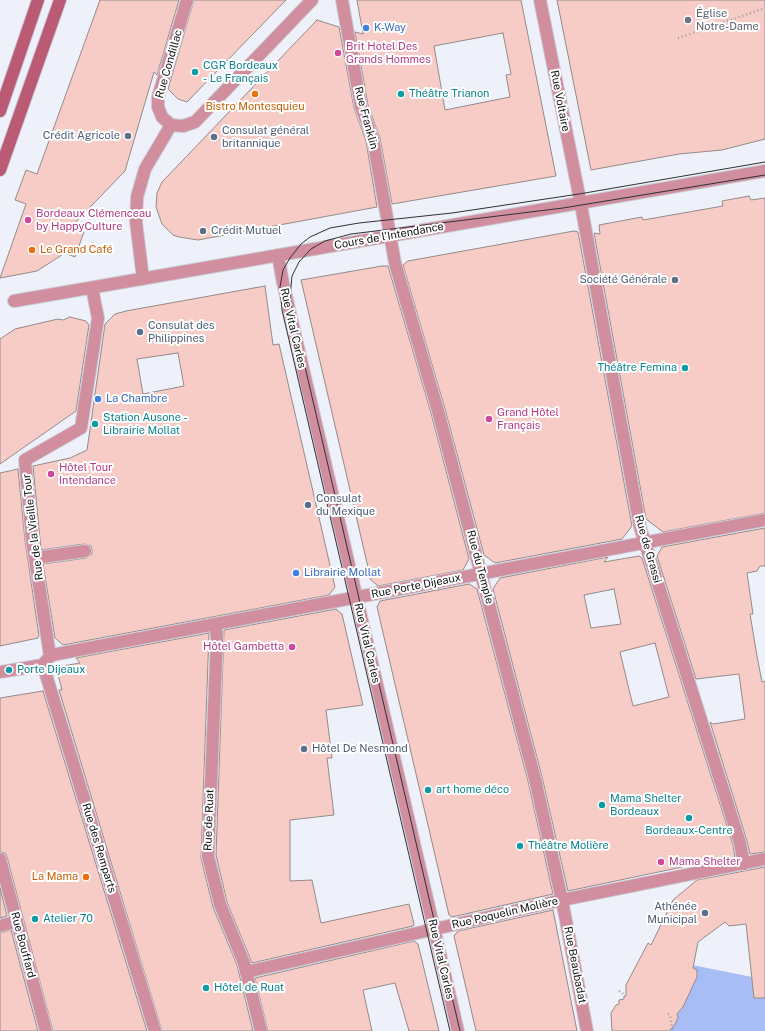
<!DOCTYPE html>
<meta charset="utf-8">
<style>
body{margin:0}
canvas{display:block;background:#eef1fa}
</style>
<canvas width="765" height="1031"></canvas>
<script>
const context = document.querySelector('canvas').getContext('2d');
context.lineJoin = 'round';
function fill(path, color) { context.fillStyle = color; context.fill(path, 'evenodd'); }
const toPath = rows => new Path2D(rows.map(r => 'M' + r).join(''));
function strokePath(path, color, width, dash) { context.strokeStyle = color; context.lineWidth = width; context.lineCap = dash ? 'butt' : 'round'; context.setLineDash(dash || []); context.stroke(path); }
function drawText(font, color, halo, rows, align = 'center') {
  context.font = font + ' "Public Sans",sans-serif'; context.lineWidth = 4; context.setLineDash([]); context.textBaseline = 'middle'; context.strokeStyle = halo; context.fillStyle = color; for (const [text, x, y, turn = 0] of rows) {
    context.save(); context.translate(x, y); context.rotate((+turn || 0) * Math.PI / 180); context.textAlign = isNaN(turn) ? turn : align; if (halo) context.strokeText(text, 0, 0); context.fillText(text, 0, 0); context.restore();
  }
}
fill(toPath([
 [692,965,752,977,765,975,765,1031,658,1031]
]), '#a8bcf6');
const building = toPath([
 [100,0,179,0,157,75,154,72,125,171,71,227,84,232,75,257,65,253,37,271,0,278,26,204,15,200,26,170,37,174,100,0],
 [194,0,286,0,187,102,178,99,168,89,194,0],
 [357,0,521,0,556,176,392,204,380,138,368,105,355,32,363,34,357,0],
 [503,33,511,74,506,75,510,97,445,110,434,46,503,33],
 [557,0,765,0,765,139,722,150,679,154,591,170,557,0],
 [317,20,339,27,354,108,366,141,377,207,198,240,179,237,173,235,162,224,156,207,157,193,162,182,317,20],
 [749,196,751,200,765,198,765,513,663,532,646,519,594,233,600,234,599,225,642,217,643,220,723,206,722,201,749,196],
 [574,231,578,232,632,526,622,539,495,563,484,555,445,409,403,265,408,261,574,231],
 [382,266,388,266,431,413,469,559,463,570,378,586,371,580,301,280,382,266],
 [265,286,273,345,279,344,335,587,329,595,63,645,55,638,43,564,86,558,92,554,92,550,91,546,84,544,41,550,33,466,70,458,87,450,105,324,115,314,126,311,265,286],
 [178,353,184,386,143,394,137,359,178,353],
 [70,317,86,321,89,325,76,411,0,464,0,339,15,329,58,319,63,320,70,317],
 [18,469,25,540,39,636,38,638,0,646,0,473,18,469],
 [765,528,765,566,760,566,757,571,747,573,753,614,750,614,757,656,762,682,765,681,765,852,750,854,747,841,710,722,713,724,745,719,739,674,696,679,657,556,662,547,765,528],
 [639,556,642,558,733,845,735,857,722,860,725,858,568,891,542,777,493,589,500,578,608,557,604,562,639,556],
 [614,589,621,624,591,628,584,595,614,589],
 [655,643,669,697,633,706,620,652,655,643],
 [469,584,477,589,528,781,553,894,452,917,449,915,377,607,380,601,469,584],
 [336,609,342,614,363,705,326,710,332,758,327,758,334,815,290,820,290,881,312,880,321,923,409,904,414,924,413,926,252,963,227,902,216,855,224,630,336,609],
 [209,633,201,858,213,907,237,965,253,1031,162,1031,59,690,62,690,56,667,80,663,76,658,209,633],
 [43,691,147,1031,53,1031,7,857,5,853,0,852,0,698,43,691],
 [765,867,765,998,754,998,746,924,729,926,725,922,698,942,693,968,697,970,697,977,683,1007,677,1014,678,1018,674,1026,669,1031,612,1031,611,1013,616,1005,619,1004,619,1000,624,999,624,996,626,996,626,985,648,943,651,945,673,900,697,880,765,867],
 [0,888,7,916,0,918,0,888],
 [553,910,577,1031,476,1031,454,936,458,931,553,910],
 [11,930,38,1031,0,1031,0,933,11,930],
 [414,941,418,944,439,1031,409,1031,395,983,363,990,372,1031,268,1031,255,978,414,941]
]);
fill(building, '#f7ccc7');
strokePath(building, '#948a89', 1);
const street = toPath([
 [342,0,361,107,373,139,395,263,438,411,535,779,562,900,587,1031],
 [540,0,581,205,640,527,740,843,744,864],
 [171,125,183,126,195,122,312,0],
 [171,125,162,117,158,107,158,97,187,0],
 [278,255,283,283,458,1031],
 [143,279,136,222,137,197,145,169,171,125],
 [14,301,765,171],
 [35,558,85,551],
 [215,624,217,637,208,856,220,904,244,963,261,1031],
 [50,656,32,539,25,460,81,428,98,318,92,288],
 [43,665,155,1031],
 [0,672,43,665,50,656,57,654,765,520],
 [0,859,46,1031],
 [0,926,17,921],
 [246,972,562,900,765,859]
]);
const secondary = toPath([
 [0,111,38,0],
 [0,170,60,0]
]);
strokePath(street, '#cbcdd6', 14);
strokePath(secondary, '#cbcdd6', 14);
strokePath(toPath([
 [678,38,765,8],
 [619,991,625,995],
 [668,1014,670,1015,673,1031]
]), '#9a9ca3', 2.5, [1, 3]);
strokePath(street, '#d08e9e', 12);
strokePath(secondary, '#ba5a75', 12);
strokePath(toPath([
 [450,1031,282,310,280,287,283,270,290,258,301,244,310,237,330,228,359,223,452,213,579,194,765,162],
 [460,1031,295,324,290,297,292,276,299,262,311,249,325,241,351,234,563,208,765,175]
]), '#2f3135', 1);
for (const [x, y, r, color] of [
 [688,20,4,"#6b7280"],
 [366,28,4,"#3f7fe0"],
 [338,53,4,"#d1479c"],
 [195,72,4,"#0f9aa8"],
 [255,94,4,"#e8710a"],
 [401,94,4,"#0f9aa8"],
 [128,136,4,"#5c6f8a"],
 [214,137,4,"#5c6f8a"],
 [28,220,4,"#d1479c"],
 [203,231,4,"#5c6f8a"],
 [32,250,4,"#e8710a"],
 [675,280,4,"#5c6f8a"],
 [140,332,4,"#5c6f8a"],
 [685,368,4,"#0f9aa8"],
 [98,399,4,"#3f7fe0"],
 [489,419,4,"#d1479c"],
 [95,424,4,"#0f9aa8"],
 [51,474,4,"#d1479c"],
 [308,505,4,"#5c6f8a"],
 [296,573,4,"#3f7fe0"],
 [292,647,4,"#d1479c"],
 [9,670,4,"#0f9aa8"],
 [304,749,4,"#5c6f8a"],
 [428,790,4,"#0f9aa8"],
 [602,805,4,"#0f9aa8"],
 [689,818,4,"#0f9aa8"],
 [520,846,4,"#0f9aa8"],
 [661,862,4,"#d1479c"],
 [86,877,4,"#e8710a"],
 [705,913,4,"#5c6f8a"],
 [35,919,4,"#0f9aa8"],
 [206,988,4,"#0f9aa8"]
]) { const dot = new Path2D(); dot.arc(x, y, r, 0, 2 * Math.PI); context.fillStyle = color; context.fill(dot); strokePath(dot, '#fff', 1.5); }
drawText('11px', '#5b616d', '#fff', [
 ["Église",696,14],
 ["Notre-Dame",696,27]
], 'left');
drawText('11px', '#366cbe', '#fff', [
 ["K-Way",374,28],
 ["La Chambre",106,399],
 ["Librairie Mollat",304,573]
], 'left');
drawText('11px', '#b23c85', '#fff', [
 ["Brit Hotel Des",346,47],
 ["Grands Hommes",346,60],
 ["Bordeaux Clémenceau",36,214],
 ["by HappyCulture",36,227],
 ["Grand Hôtel",497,413],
 ["Français",497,426],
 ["Hôtel Tour",59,468],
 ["Intendance",59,481],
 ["Hôtel Gambetta",284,647,"right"],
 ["Mama Shelter",669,862]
], 'left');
drawText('11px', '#121316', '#fff', [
 ["Rue Condillac",169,64,-74],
 ["Rue Voltaire",560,101,79],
 ["Rue Franklin",366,118,75],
 ["Cours de l'Intendance",389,236,-10],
 ["Rue Vital Carles",293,328,77],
 ["Rue de la Vieille Tour",33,527,-97],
 ["Rue de Grassi",648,549,74],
 ["Rue du Temple",480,567,75],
 ["Rue Porte Dijeaux",416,586,-11],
 ["Rue Vital Carles",367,643,77],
 ["Rue de Ruat",209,820,-88],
 ["Rue des Remparts",99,848,73],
 ["Rue Poquelin Molière",505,913,-13],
 ["Rue Bouffard",23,945,75],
 ["Rue Vital Carles",441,959,77],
 ["Rue Beaubadat",575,965,79]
]);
drawText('11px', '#0d838f', '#fff', [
 ["CGR Bordeaux",203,66],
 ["- Le Français",203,79],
 ["Théâtre Trianon",409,94],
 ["Théâtre Femina",677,368,"right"],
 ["Station Ausone -",103,418],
 ["Librairie Mollat",103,431],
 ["Porte Dijeaux",17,670],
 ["art home déco",436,790],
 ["Mama Shelter",610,799],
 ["Bordeaux",610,812],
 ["Bordeaux-Centre",689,831,"center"],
 ["Théâtre Molière",528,846],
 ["Atelier 70",43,919],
 ["Hôtel de Ruat",214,988]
], 'left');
drawText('11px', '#c56008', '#fff', [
 ["Bistro Montesquieu",255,107],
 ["Le Grand Café",40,250,"left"],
 ["La Mama",78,877,"right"]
]);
drawText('11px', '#4e5e75', '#fff', [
 ["Consulat général",222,131],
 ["britannique",222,144],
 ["Crédit Agricole",120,136,"right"],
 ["Crédit Mutuel",211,231],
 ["Société Générale",667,280,"right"],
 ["Consulat des",148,326],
 ["Philippines",148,339],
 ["Consulat",316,499],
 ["du Mexique",316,512],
 ["Hôtel De Nesmond",312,749],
 ["Athénée",697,907,"right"],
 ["Municipal",697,920,"right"]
], 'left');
</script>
